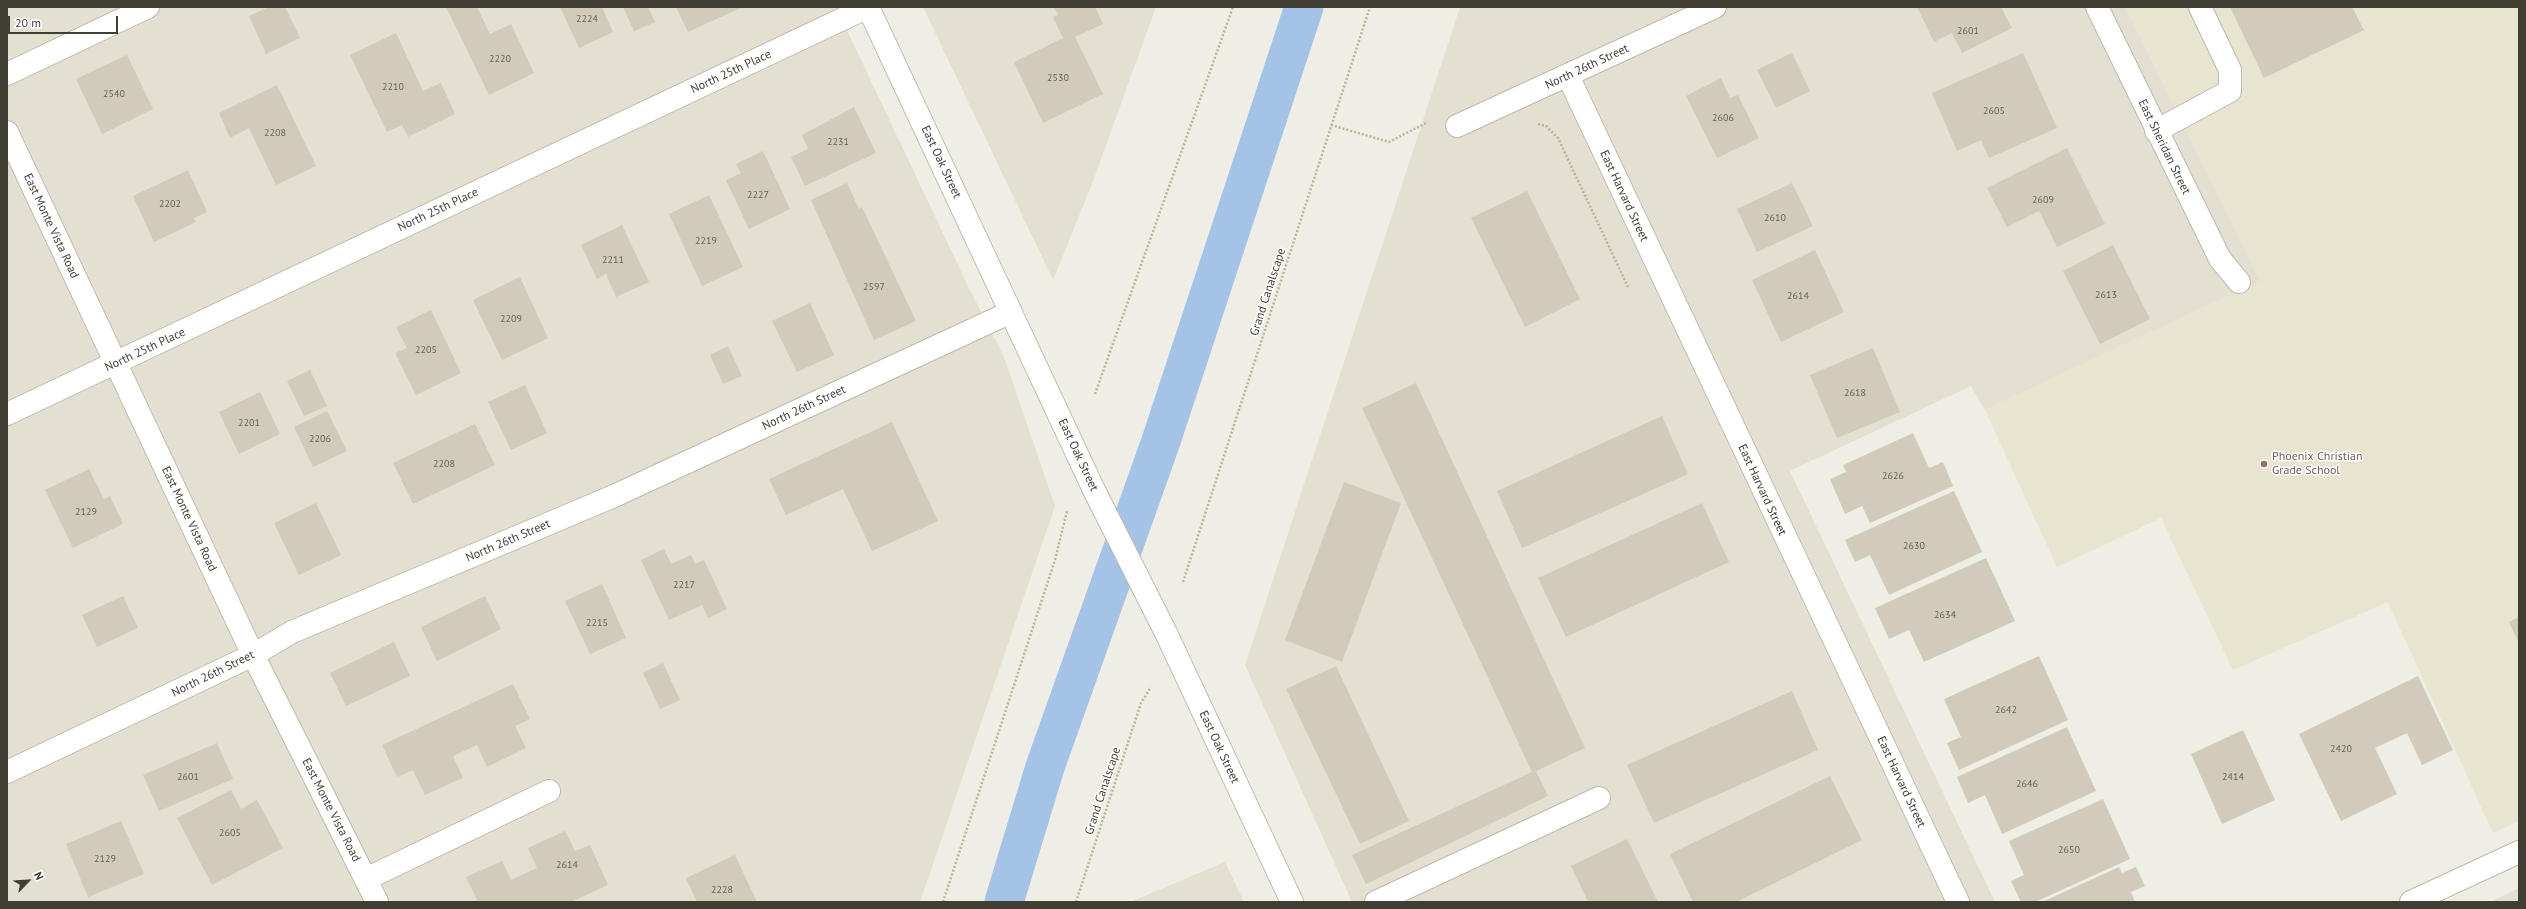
<!DOCTYPE html>
<style>
body{margin:0}
#map{position:relative;width:2526px;height:909px;overflow:hidden;background:#efeee4;font-family:"PT Sans",sans-serif}
canvas{display:block}
.frame{position:absolute;inset:0;border:8px solid #413e34;pointer-events:none}
.north{position:absolute;left:8px;top:861px;width:40px;height:40px;-webkit-text-stroke:3px #fff;paint-order:stroke;rotate:65deg;font-size:11px;font-weight:700;line-height:16px;text-align:center;color:#413e34}
.north::after{content:'';display:block;margin:auto;width:14px;height:18px;background:#413e34;clip-path:polygon(50% 0,100% 100%,50% 72%,0 100%)}
.scale{position:absolute;left:8px;top:16px;width:110px;height:18px;box-sizing:border-box;border:2px solid #413e34;border-top:0;padding-left:5px;font-size:12px;line-height:14px;white-space:nowrap;color:#413e34;-webkit-text-stroke:3px #fff;paint-order:stroke}
</style>
<div id="map">
<canvas width="2526" height="909"></canvas>
<div class="frame"></div>
<div class="north">N</div>
<div class="scale">20 m</div>
</div>
<script>
const context = document.querySelector('canvas').getContext('2d');
context.lineJoin = 'round';
function fill(path, color) { context.fillStyle = color; context.fill(path, 'evenodd'); }
const toPath = rows => new Path2D(rows.map(r => 'M' + r).join(''));
function strokePath(path, color, width, dash) { context.strokeStyle = color; context.lineWidth = width; context.lineCap = dash ? 'butt' : 'round'; context.setLineDash(dash || []); context.stroke(path); }
function drawText(font, color, halo, rows, align = 'center') {
  context.font = font + ' "PT Sans",sans-serif'; context.lineWidth = 3; context.setLineDash([]); context.textBaseline = 'middle'; context.strokeStyle = halo; context.fillStyle = color; for (const [text, x, y, turn = 0] of rows) {
    context.save(); context.translate(x, y); context.rotate((+turn || 0) * Math.PI / 180); context.textAlign = isNaN(turn) ? turn : align; if (halo) context.strokeText(text, 0, 0); context.fillText(text, 0, 0); context.restore();
  }
}
fill(toPath([
 [7,7,836,7,968,286,1004,357,1055,506,920,902,7,902],
 [923,7,1156,7,1092,184,1053,280],
 [1460,7,2126,7,2260,281,1985,410,1971,386,1790,471,1995,902,1352,902,1245,665],
 [1225,862,1244,902,1130,902],
 [2519,888,2519,902,2490,902]
]), '#e3e0d2');
fill(toPath([
 [2126,7,2519,7,2519,821,2493,833,2388,602,2233,670,2161,518,2057,567,1985,410,2260,281]
]), '#e7e4cf');
strokePath(toPath([
 [1004,902,1045,767,1161,441,1304,7]
]), '#a5c2e7', 39);
fill(toPath([
 [269,7,285,7,300,38,266,54,249,16],
 [446,7,477,7,490,34,511,24,534,73,489,95],
 [560,7,602,7,613,32,579,48],
 [623,7,648,7,655,22,634,31],
 [676,7,743,7,688,32],
 [1054,7,1095,7,1103,24,1075,37,1103,94,1043,123,1014,62,1063,38,1053,17,1058,15],
 [1917,7,2001,7,2012,28,1962,53,1952,33,1934,42],
 [2230,7,2352,7,2364,30,2264,78],
 [396,33,423,91,441,83,455,114,408,137,402,125,387,132,350,55],
 [1792,53,1810,91,1776,108,1757,70],
 [2023,53,2057,128,1989,158,1981,140,1957,151,1932,93],
 [127,55,153,109,102,134,76,79],
 [1721,78,1730,98,1738,95,1759,138,1717,158,1686,96],
 [277,85,316,166,276,185,249,128,230,138,219,113],
 [854,107,876,153,805,186,791,157,808,149,802,135],
 [2067,148,2105,224,2057,247,2039,211,2007,227,1987,188],
 [763,151,790,209,749,229,726,180,741,173,736,164],
 [188,170,207,212,194,218,196,222,154,242,133,196],
 [847,183,859,209,862,207,916,321,874,340,811,200],
 [1792,183,1813,226,1757,252,1737,209],
 [1527,191,1580,299,1525,327,1471,218],
 [709,195,743,267,702,286,669,214],
 [622,225,649,282,616,297,606,274,597,279,581,245],
 [2113,245,2150,319,2100,344,2063,271],
 [1815,250,1844,312,1781,342,1752,280],
 [520,277,548,338,502,360,473,300],
 [810,303,834,355,797,372,772,321],
 [431,310,461,373,416,395,395,353,407,348,396,327],
 [728,346,742,376,723,384,710,355],
 [1873,348,1900,412,1837,438,1810,375],
 [310,370,327,406,304,416,287,381],
 [1416,383,1585,748,1536,771,1548,796,1366,884,1352,855,1532,772,1362,408],
 [525,385,547,433,511,450,488,402],
 [260,392,280,434,239,454,219,412],
 [327,411,347,451,313,467,294,427],
 [1662,416,1688,474,1522,548,1497,491],
 [892,422,938,521,872,551,843,489,786,515,769,479],
 [475,424,495,465,413,504,393,463],
 [1913,433,1929,468,1943,462,1953,486,1870,523,1862,506,1845,514,1830,479,1846,472,1843,465],
 [89,469,104,499,110,496,123,524,73,548,45,490],
 [1344,482,1401,503,1342,662,1285,640],
 [1954,491,1982,552,1889,595,1870,555,1855,562,1845,540],
 [316,503,341,555,299,575,274,523],
 [1702,503,1729,562,1566,637,1538,578],
 [664,549,671,564,691,555,695,564,704,560,727,609,708,618,702,605,669,620,641,560],
 [1986,558,2015,621,1924,662,1909,630,1889,639,1875,608],
 [602,584,626,638,590,654,565,601],
 [123,596,138,628,97,647,82,615],
 [485,596,501,629,437,661,421,627],
 [2519,617,2519,643,2509,622],
 [394,642,410,676,346,706,330,673],
 [2039,656,2068,720,1959,770,1947,743,1961,737,1944,699],
 [663,663,680,700,660,709,643,673],
 [1336,666,1409,821,1360,844,1286,689],
 [2418,676,2453,750,2422,765,2407,733,2375,748,2397,794,2341,821,2299,734],
 [513,684,530,719,515,726,526,748,487,767,477,745,453,756,463,778,425,795,413,770,397,777,382,745],
 [1792,691,1818,750,1654,823,1627,765],
 [2067,727,2096,791,2002,834,1985,795,1968,803,1957,777],
 [2243,730,2275,800,2222,824,2191,754],
 [217,743,233,779,159,811,143,775],
 [1830,776,1862,840,1736,902,1693,902,1670,854],
 [231,790,241,809,257,800,283,848,212,885,177,818],
 [2103,799,2130,859,2035,902,2021,902,2011,881,2024,875,2009,841],
 [121,821,144,874,88,897,66,844],
 [565,831,575,851,590,845,608,885,571,902,473,902,477,900,466,877,502,861,511,880,537,868,528,848],
 [1627,839,1658,902,1588,902,1571,866],
 [735,855,757,902,697,902,686,878],
 [2119,867,2122,873,2136,867,2145,886,2131,892,2135,902,2042,902]
]), '#d0cbba');
const minor = toPath([
 [868,7,1093,488,1167,635,1292,902],
 [2097,7,2220,259,2239,282],
 [7,74,148,7],
 [1568,76,1958,902],
 [1457,126,1715,7],
 [2156,131,2230,91,2230,70,2200,7],
 [7,132,253,655,377,902],
 [7,414,868,7],
 [7,772,253,655,292,632,614,496,1011,312],
 [366,879,549,791],
 [1376,902,1599,798],
 [2411,902,2519,852]
]);
strokePath(minor, '#bdb9aa', 24);
strokePath(toPath([
 [1538,124,1546,126,1558,138,1628,287],
 [1331,125,1389,142,1428,122],
 [1095,394,1233,7],
 [1183,582,1370,7],
 [943,902,1055,560,1067,511],
 [1076,902,1141,703,1151,687]
]), '#bab49a', 2.5, [2, 2]);
strokePath(minor, '#fff', 22);
for (const [x, y, r, color] of [
 [2264,464,4,"#8d6e63"]
]) { const dot = new Path2D(); dot.arc(x, y, r, 0, 2 * Math.PI); context.fillStyle = color; context.fill(dot); strokePath(dot, '#fff', 1.5); }
drawText('10px', '#656156', null, [
 ["2224",587,19],
 ["2601",1968,31],
 ["2220",500,59],
 ["2530",1058,78],
 ["2210",393,87],
 ["2540",114,94],
 ["2605",1994,111],
 ["2606",1723,118],
 ["2208",275,133],
 ["2231",838,142],
 ["2227",758,195],
 ["2609",2043,200],
 ["2202",170,204],
 ["2610",1775,218],
 ["2219",706,241],
 ["2211",613,260],
 ["2597",874,287],
 ["2613",2106,295],
 ["2614",1798,296],
 ["2209",511,319],
 ["2205",426,350],
 ["2618",1855,393],
 ["2201",249,423],
 ["2206",320,439],
 ["2208",444,464],
 ["2626",1893,476],
 ["2129",86,512],
 ["2630",1914,546],
 ["2217",684,585],
 ["2634",1945,615],
 ["2215",597,623],
 ["2642",2006,710],
 ["2420",2341,749],
 ["2601",188,777],
 ["2414",2233,777],
 ["2646",2027,784],
 ["2605",230,833],
 ["2650",2069,850],
 ["2129",105,859],
 ["2614",567,865],
 ["2228",722,890]
]);
drawText('12px', '#413e34', '#fff', [
 ["North 26th Street",1587,67,-25],
 ["North 25th Place",731,72,-25],
 ["East Sheridan Street",2164,147,64],
 ["East Oak Street",941,162,65],
 ["East Harvard Street",1624,196,65],
 ["North 25th Place",438,210,-25],
 ["East Monte Vista Road",51,226,65],
 ["Grand Canalscape",1268,292,-72],
 ["North 25th Place",145,350,-25],
 ["North 26th Street",804,408,-25],
 ["East Oak Street",1078,455,65],
 ["East Harvard Street",1762,490,65],
 ["East Monte Vista Road",189,519,65],
 ["North 26th Street",508,541,-23],
 ["North 26th Street",213,674,-26],
 ["East Oak Street",1219,747,65],
 ["East Harvard Street",1901,782,65],
 ["Grand Canalscape",1103,791,-72],
 ["East Monte Vista Road",331,810,63]
]);
drawText('12px', '#785e54', '#fff', [
 ["Phoenix Christian",2272,457],
 ["Grade School",2272,471]
], 'left');
</script>
